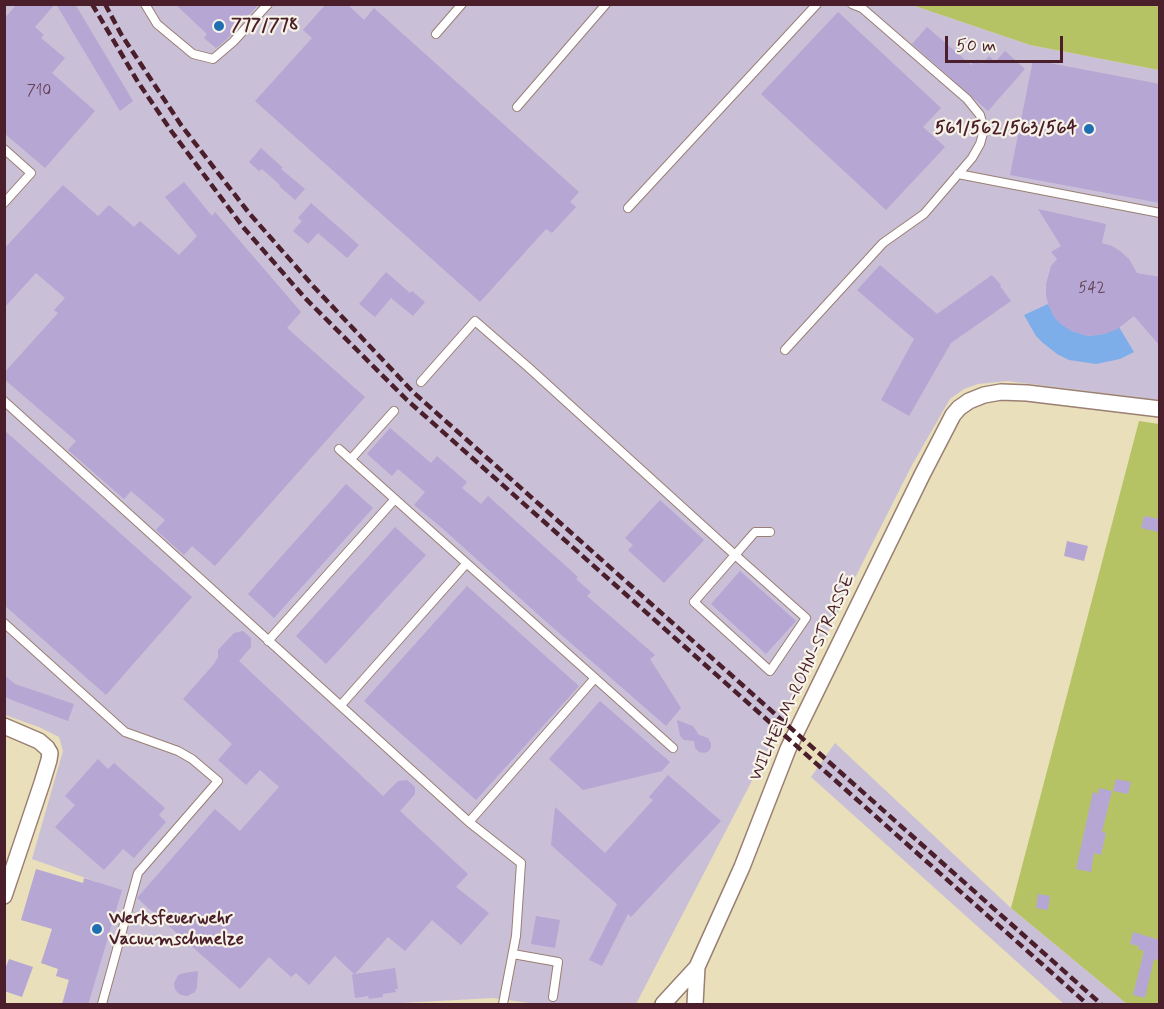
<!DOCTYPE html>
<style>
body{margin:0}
#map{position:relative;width:1164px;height:1009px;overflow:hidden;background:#e9dfba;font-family:Mynerve,sans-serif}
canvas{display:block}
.frame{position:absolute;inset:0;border:6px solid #4a1f2b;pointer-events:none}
.scale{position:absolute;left:945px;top:36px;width:118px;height:27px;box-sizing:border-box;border:3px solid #4a1f2b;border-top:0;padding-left:8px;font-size:18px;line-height:21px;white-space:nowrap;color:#4a1f2b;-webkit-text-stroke:4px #f7f3e8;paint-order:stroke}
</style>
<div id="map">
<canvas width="1164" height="1009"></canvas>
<div class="frame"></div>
<div class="scale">50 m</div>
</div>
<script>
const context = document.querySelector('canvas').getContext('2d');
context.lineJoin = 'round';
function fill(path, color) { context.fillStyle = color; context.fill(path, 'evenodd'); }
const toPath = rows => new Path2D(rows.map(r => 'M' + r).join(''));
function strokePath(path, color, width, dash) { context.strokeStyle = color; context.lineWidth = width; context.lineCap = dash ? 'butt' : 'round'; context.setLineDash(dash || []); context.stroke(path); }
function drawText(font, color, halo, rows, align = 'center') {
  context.font = font + ' Mynerve,sans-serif'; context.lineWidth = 4.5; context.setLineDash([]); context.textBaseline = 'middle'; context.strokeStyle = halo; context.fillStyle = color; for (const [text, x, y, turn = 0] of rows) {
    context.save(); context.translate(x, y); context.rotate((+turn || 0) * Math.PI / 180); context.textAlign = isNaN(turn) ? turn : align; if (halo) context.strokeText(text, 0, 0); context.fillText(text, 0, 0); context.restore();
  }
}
fill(toPath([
 [5,5,912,5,1030,45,1159,70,1159,400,1007,381,978,384,964,389,950,399,912,465,772,742,636,1004,536,1004,493,998,383,1004,62,1004,97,882,32,859,63,751,59,737,39,727,5,715],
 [835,743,1011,908,1127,1004,1064,1004,811,777]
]), '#c9bfd7');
fill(toPath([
 [912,5,1159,5,1159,70,1030,45],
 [1139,421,1159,424,1159,1004,1127,1004,1011,908]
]), '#b5c365');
fill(toPath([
 [1048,304,1055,317,1061,324,1072,331,1088,336,1104,334,1119,327,1134,352,1120,359,1096,364,1069,360,1057,354,1043,343,1036,336,1024,315]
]), '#7eaee9');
fill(toPath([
 [17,4,55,4,35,27,44,35,41,38,65,58,52,73,95,111,45,168,4,133,4,19],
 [56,4,75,4,133,101,120,111],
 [175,4,259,4,227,39,216,48,204,38,207,34],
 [326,4,347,4,364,20,374,8,579,192,570,202,576,207,552,233,546,229,480,302,255,101,312,38,303,30],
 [838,12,941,108,923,127,945,147,886,210,761,94],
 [927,27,971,65,977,59,982,64,989,56,995,62,1005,51,1025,69,988,111,912,44],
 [1033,60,1160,84,1160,203,1010,175],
 [261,148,283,168,281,169,305,189,295,200,279,186,280,185,262,169,259,171,249,162],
 [184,182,212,216,215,212,301,312,287,328,365,397,215,566,192,546,184,555,156,530,165,520,131,491,124,499,68,450,76,441,4,379,4,373,58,313,54,310,65,298,36,273,4,308,4,249,63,185,98,216,109,205,134,227,140,221,179,255,197,236,165,197],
 [311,203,359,245,347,258,318,233,308,244,293,231,302,221,298,218],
 [1038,209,1106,224,1102,243,1112,246,1120,251,1129,259,1137,273,1160,277,1160,346,1134,316,1116,330,1104,334,1088,336,1072,331,1061,324,1054,317,1048,304,1046,294,1046,284,1051,266,1057,259,1051,252,1061,246],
 [880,265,937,314,992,275,1001,285,1000,286,1011,301,951,343,909,416,881,400,914,339,857,290],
 [386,272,410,293,412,291,425,302,413,316,391,298,375,317,359,304],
 [390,428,431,463,437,456,467,482,462,488,481,504,488,496,578,577,576,579,591,592,587,596,655,655,650,659,681,708,666,726,542,618,442,528,414,505,425,492,398,469,392,476,367,454],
 [4,430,192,597,106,695,4,605],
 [346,484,373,508,274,618,248,594],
 [660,500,704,540,664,583,628,550,633,545,625,538],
 [1144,516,1160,519,1158,532,1141,528],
 [395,527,426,555,326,664,296,636],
 [1067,541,1088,546,1084,561,1064,556],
 [740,571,796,621,766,654,711,604],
 [467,586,579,686,476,800,364,701],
 [243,631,251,638,251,647,239,661,383,796,398,781,407,780,415,787,415,794,400,811,468,874,456,887,489,913,461,945,432,920,405,951,388,937,355,974,395,968,398,989,395,989,396,992,383,994,383,997,369,999,368,996,355,998,352,975,354,974,335,956,309,985,296,973,291,977,269,957,240,989,137,898,215,809,240,831,279,787,260,770,246,785,218,760,232,744,183,699,214,664,218,657,218,650,234,633],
 [4,675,15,684,74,704,68,721,9,699,4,695],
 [600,701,670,762,662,771,583,790,549,759],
 [677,720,693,726,699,735,708,738,711,743,711,747,709,751,704,753,699,752,695,748,694,741,684,740,680,736],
 [98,759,108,769,114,763,165,808,159,815,166,822,134,858,123,849,104,870,55,827,75,805,65,796],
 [668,775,721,821,631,917,628,914,602,966,589,960,617,904,551,845,555,807,605,853,653,800,649,797],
 [1116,779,1131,782,1128,794,1113,791],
 [1099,788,1112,791,1102,832,1106,833,1101,855,1094,853,1091,872,1076,869,1093,792,1098,794],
 [36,869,83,883,84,878,122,890,88,1005,62,1005,69,980,56,976,58,969,41,963,52,929,21,920],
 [1038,894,1050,896,1048,910,1036,908],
 [536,916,560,920,555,948,531,944],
 [1133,932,1160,940,1160,961,1154,959,1145,998,1133,995,1144,951,1138,949,1139,946,1130,944],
 [9,959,33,967,22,997,4,991,4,972],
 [198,971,197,987,195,992,187,996,181,995,178,993,175,989,174,983,178,975,184,973]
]), '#b6a6d3');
const lane = toPath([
 [145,4,157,24,193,54,213,59,233,42,268,4],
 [436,34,462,4],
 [517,107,606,4],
 [4,149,31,173,4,203],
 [958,174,1160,213],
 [628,208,817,4],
 [785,350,883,243,924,214,972,158,980,144,984,130,980,115,967,99,862,8,852,4],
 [421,382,475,321,528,367,735,555,806,618,770,671,694,602,735,555,755,532,770,532],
 [4,401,469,822,595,678],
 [339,449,673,748],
 [351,459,394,411],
 [4,623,125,732,178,751,192,759,218,781,138,873,102,1004],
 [268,641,395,499],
 [341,705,466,564],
 [469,822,521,863,516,936,503,1004],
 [513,954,558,962,553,997]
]);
const street = toPath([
 [4,726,39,741,47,748,50,753,49,760,42,783,4,896],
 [663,1004,697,967,742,867,788,749,922,475,953,415,959,408,969,401,984,395,1001,392,1027,393,1160,409],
 [695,1004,697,967]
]);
strokePath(lane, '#9a7f72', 10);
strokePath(street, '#9a7f72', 18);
strokePath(lane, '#fff', 8);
strokePath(street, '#fff', 15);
strokePath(toPath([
 [92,4,138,82,172,132,243,227,305,298,407,400,1087,1004],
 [105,4,121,34,181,125,249,213,314,287,413,392,1101,1004]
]), '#4a1f2b', 4.5, [9, 4.5]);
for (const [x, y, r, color] of [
 [219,26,6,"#1f6fb2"],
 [1089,129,6,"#1f6fb2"],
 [97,929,6,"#1f6fb2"]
]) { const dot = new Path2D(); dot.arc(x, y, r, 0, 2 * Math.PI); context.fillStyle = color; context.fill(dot); strokePath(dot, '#f7f3e8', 2); }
drawText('15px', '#654155', null, [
 ["710",39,92],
 ["542",1092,289]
]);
drawText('bold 18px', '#4a1f2b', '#f7f3e8', [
 ["777/778",231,26],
 ["561/562/563/564",1077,129,"right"],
 ["Werksfeuerwehr",109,919],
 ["Vacuumschmelze",109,940]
], 'left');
drawText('18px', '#4a1f2b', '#f7f3e8', [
 ["WILHELM-ROHN-STRASSE",803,678,-65]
]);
</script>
